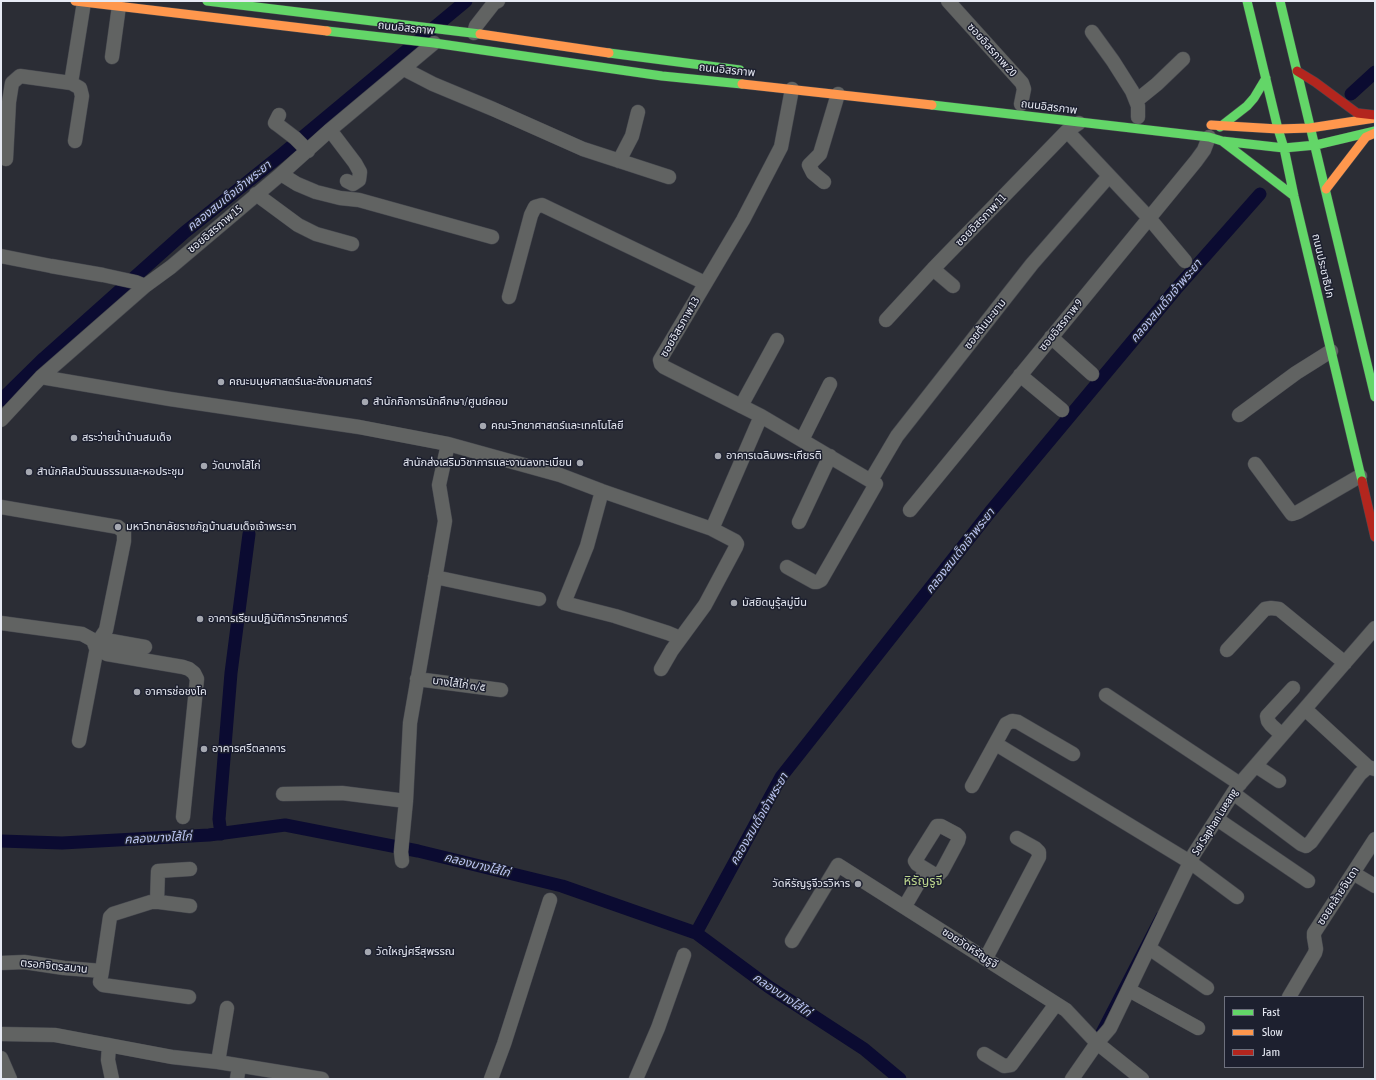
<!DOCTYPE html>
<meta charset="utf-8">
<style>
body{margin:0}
#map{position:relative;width:1376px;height:1080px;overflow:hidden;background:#2b2d35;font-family:"Asap Condensed",sans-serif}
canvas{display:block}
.frame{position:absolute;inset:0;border:2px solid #e7eaf4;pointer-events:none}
.legend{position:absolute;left:1224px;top:996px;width:140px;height:72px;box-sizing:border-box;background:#1d202f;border:1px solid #6e717e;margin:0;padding:5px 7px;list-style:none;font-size:12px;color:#e7eaf4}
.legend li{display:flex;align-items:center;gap:8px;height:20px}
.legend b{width:20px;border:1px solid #6e717e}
</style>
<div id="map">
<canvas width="1376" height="1080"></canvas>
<div class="frame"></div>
<ul class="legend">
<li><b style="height:5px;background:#63d668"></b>Fast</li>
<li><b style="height:5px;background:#ff974d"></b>Slow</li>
<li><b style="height:5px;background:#b3261e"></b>Jam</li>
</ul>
</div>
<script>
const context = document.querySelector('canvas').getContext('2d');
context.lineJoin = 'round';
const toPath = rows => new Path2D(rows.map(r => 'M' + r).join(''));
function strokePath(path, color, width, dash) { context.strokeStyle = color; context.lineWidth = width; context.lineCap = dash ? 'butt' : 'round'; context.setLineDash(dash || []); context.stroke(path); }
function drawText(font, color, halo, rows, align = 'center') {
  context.font = font + ' "Asap Condensed","Noto Sans Thai",sans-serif'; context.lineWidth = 3; context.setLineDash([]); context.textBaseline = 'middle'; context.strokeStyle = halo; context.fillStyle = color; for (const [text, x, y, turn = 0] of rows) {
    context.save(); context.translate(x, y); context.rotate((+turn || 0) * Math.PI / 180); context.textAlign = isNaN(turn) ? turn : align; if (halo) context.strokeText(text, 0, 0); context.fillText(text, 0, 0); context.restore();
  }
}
strokePath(toPath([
 [1095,1036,1158,914]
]), '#0b0b31', 3.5);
strokePath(toPath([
 [1351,94,1375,72],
 [1,400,44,358,185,232,281,155,466,1],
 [221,834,219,819,231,673,249,534],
 [1,841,62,843,209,835,285,825,418,851,562,886,696,933,769,987,864,1049,900,1079],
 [696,933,781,777,990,512,1176,289,1260,194]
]), '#0b0b31', 13);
const street = toPath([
 [948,1,1022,83,1024,89,1021,104],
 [1092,32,1113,61,1132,91,1138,106,1138,117],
 [474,33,476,26,494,3,498,1],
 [112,57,119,6],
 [404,69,433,84,493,109,583,149,669,177],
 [71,83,84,2],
 [1136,101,1157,84,1183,59],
 [279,115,275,123,278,125,295,138,308,151],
 [330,130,355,163,360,172,359,180,353,184,347,181],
 [1067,131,1149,218,1185,261],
 [6,159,9,102,12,83,20,76,71,83,80,88,82,96,75,141],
 [619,161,632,136,638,112],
 [281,174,297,184,316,192,340,198,359,200,492,237],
 [824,182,813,173,809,165,820,154,838,94],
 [256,194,298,225,316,234,352,244],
 [1,256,51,266,103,275,135,282,145,286],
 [933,269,953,286],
 [509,297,531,215,535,207,542,205,705,283],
 [886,320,933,269,1067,131,1079,123],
 [1051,337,1092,374],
 [1020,375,1062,410],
 [41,377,170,399,359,427,448,444,560,475,602,491,712,529,735,541,737,544,736,547,705,605,672,650,661,669],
 [741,406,777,340],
 [1239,415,1296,373,1331,351],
 [1,420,41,377,145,286,171,267,281,174,330,130,434,43],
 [802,440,830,384],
 [1255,464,1292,514,1298,512,1360,476],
 [871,480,897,436,1032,264,1109,176],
 [602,491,587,546,564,603,615,616,668,633,680,638],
 [1,507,118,527,124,532,124,541,106,630,98,642,79,741],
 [910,510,1196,161,1204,150,1209,137],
 [799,522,830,456],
 [712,529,761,416],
 [787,567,814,582,817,582,821,580,876,484,761,416,664,367,661,364,660,360,743,220,781,147,792,89],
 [435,577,539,599],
 [1,623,82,634,93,640,96,648,107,654,183,667,189,669,194,673,197,679,183,817],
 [100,639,145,647],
 [1227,650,1265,609,1271,608,1279,609,1345,663],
 [417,679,501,690],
 [1106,695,1240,784],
 [1305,709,1368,767],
 [1282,735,1271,725,1268,721,1267,716,1293,688],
 [996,744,1190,862,1237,897],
 [1256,766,1279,781],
 [972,786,1006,724,1012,721,1018,722,1073,754],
 [1233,793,1301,844,1306,846,1311,842,1360,774,1368,767,1375,769],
 [283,794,342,793,406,801],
 [1217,819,1308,881],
 [937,826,941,826,956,834,959,837,958,841,942,871,939,874,935,875,917,864,915,861,937,826],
 [402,861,401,852,406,801,410,723,445,521,439,485,448,444],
 [1353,873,1375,886],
 [157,902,158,871,190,869],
 [905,906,926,870],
 [792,941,838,865,1066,1010,1097,1043,1142,1079],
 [1149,948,1207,988],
 [986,958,1039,857,1039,852,1035,848,1017,838],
 [1,963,24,962,64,968,102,971,100,982,103,985,189,997],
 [102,971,110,917,113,914,151,902,159,902,190,906],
 [1129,990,1198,1028],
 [1289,997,1315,953,1316,949,1314,937,1314,933,1375,839],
 [1,1034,55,1035,172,1057,218,1062,322,1079],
 [109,1045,108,1060,112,1079],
 [984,1054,1004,1066,1011,1065,1056,1004],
 [1,1058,10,1079],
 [218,1062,227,1008],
 [237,1079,239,1066],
 [491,1079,504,1044,550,900],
 [636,1079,658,1028,684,955],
 [1072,1079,1097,1043,1110,1028,1194,854,1237,787,1375,628]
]);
const fast = toPath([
 [207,1,480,34],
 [1247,1,1278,129,1284,148,1294,196,1362,481],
 [1280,1,1375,397],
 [327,31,434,43,662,76,742,84],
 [609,53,740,70],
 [932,105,1209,137,1222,141,1284,148,1316,145,1375,131],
 [1220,127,1247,106,1254,98,1266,78],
 [1222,141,1294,196]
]);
const slow = toPath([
 [75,1,327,31],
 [480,34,609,53],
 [742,84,932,105],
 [1211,125,1278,129,1310,128,1375,118],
 [1326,189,1366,137,1375,133]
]);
const jam = toPath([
 [1297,71,1315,82,1357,113,1375,115],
 [1362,481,1375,537]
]);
strokePath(street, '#46484f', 15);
strokePath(fast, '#46484f', 10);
strokePath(slow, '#46484f', 10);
strokePath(jam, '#46484f', 10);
strokePath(street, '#616362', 14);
strokePath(fast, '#63d668', 9);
strokePath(slow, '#ff974d', 9);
strokePath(jam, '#b3261e', 9);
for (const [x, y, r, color] of [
 [221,382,4,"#a5a8b1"],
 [365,402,4,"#a5a8b1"],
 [483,426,4,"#a5a8b1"],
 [74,438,4,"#a5a8b1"],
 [718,456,4,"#a5a8b1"],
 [580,463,4,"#a5a8b1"],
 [204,466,4,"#a5a8b1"],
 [29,472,4,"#a5a8b1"],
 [118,527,4,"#a5a8b1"],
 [734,603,4,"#a5a8b1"],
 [200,619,4,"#a5a8b1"],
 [137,692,4,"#a5a8b1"],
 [204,749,4,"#a5a8b1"],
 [858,884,4,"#a5a8b1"],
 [368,952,4,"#a5a8b1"]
]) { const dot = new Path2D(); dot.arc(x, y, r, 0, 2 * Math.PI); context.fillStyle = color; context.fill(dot); strokePath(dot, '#1d202f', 1.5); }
drawText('11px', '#e7eaf4', '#1d202f', [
 ["ถนนอิสรภาพ",406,28,6],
 ["ซอยอิสรภาพ 20",992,50,48],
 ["ถนนอิสรภาพ",727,70,6],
 ["ถนนอิสรภาพ",1049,107,7],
 ["ซอยอิสรภาพ 11",981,220,-46],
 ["ซอยอิสรภาพ 15",215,229,-40],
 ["ถนนประชาธิปก",1323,266,77],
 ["ซอยต้นมะขาม",985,324,-52],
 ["ซอยอิสรภาพ 9",1061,325,-51],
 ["ซอยอิสรภาพ 13",680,327,-60],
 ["บางไส้ไก่ ๓/๕",459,684,8],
 ["Soi Saphan Lueang",1215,822,-58],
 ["ซอยคล้ายจินดา",1338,896,-57],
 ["ซอยวัดหิรัญรูจี",970,948,33],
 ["ตรอกจิตรสมาน",54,966,6]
]);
drawText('11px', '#e7eaf4', '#1d202f', [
 ["คณะมนุษศาสตร์และสังคมศาสตร์",229,382],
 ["สำนักกิจการนักศึกษา/ศูนย์คอม",373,402],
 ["คณะวิทยาศาสตร์และเทคโนโลยี",491,426],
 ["สระว่ายน้ำบ้านสมเด็จ",82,438],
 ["อาคารเฉลิมพระเกียรติ",726,456],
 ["สำนักส่งเสริมวิชาการและงานลงทะเบียน",572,463,"right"],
 ["วัดบางไส้ไก่",212,466],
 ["สำนักศิลปวัฒนธรรมและหอประชุม",37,472],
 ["มหาวิทยาลัยราชภัฏบ้านสมเด็จเจ้าพระยา",126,527],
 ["มัสยิดนูรุ้ลมู่บีน",742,603],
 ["อาคารเรียนปฏิบัติการวิทยาศาตร์",208,619],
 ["อาคารช่อชงโค",145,692],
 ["อาคารศรีตลาคาร",212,749],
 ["วัดหิรัญรูจีวรวิหาร",850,884,"right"],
 ["วัดใหญ่ศรีสุพรรณ",376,952]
], 'left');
drawText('italic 12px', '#bcc6f4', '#1d202f', [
 ["คลองสมเด็จเจ้าพระยา",229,196,-39],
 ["คลองสมเด็จเจ้าพระยา",1166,301,-50],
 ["คลองสมเด็จเจ้าพระยา",960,551,-52],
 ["คลองสมเด็จเจ้าพระยา",759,819,-60],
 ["คลองบางไส้ไก่",158,838,-3],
 ["คลองบางไส้ไก่",477,865,14],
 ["คลองบางไส้ไก่",782,995,34]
]);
drawText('13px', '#bcd58c', '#1d202f', [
 ["หิรัญรูจี",923,881]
]);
</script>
